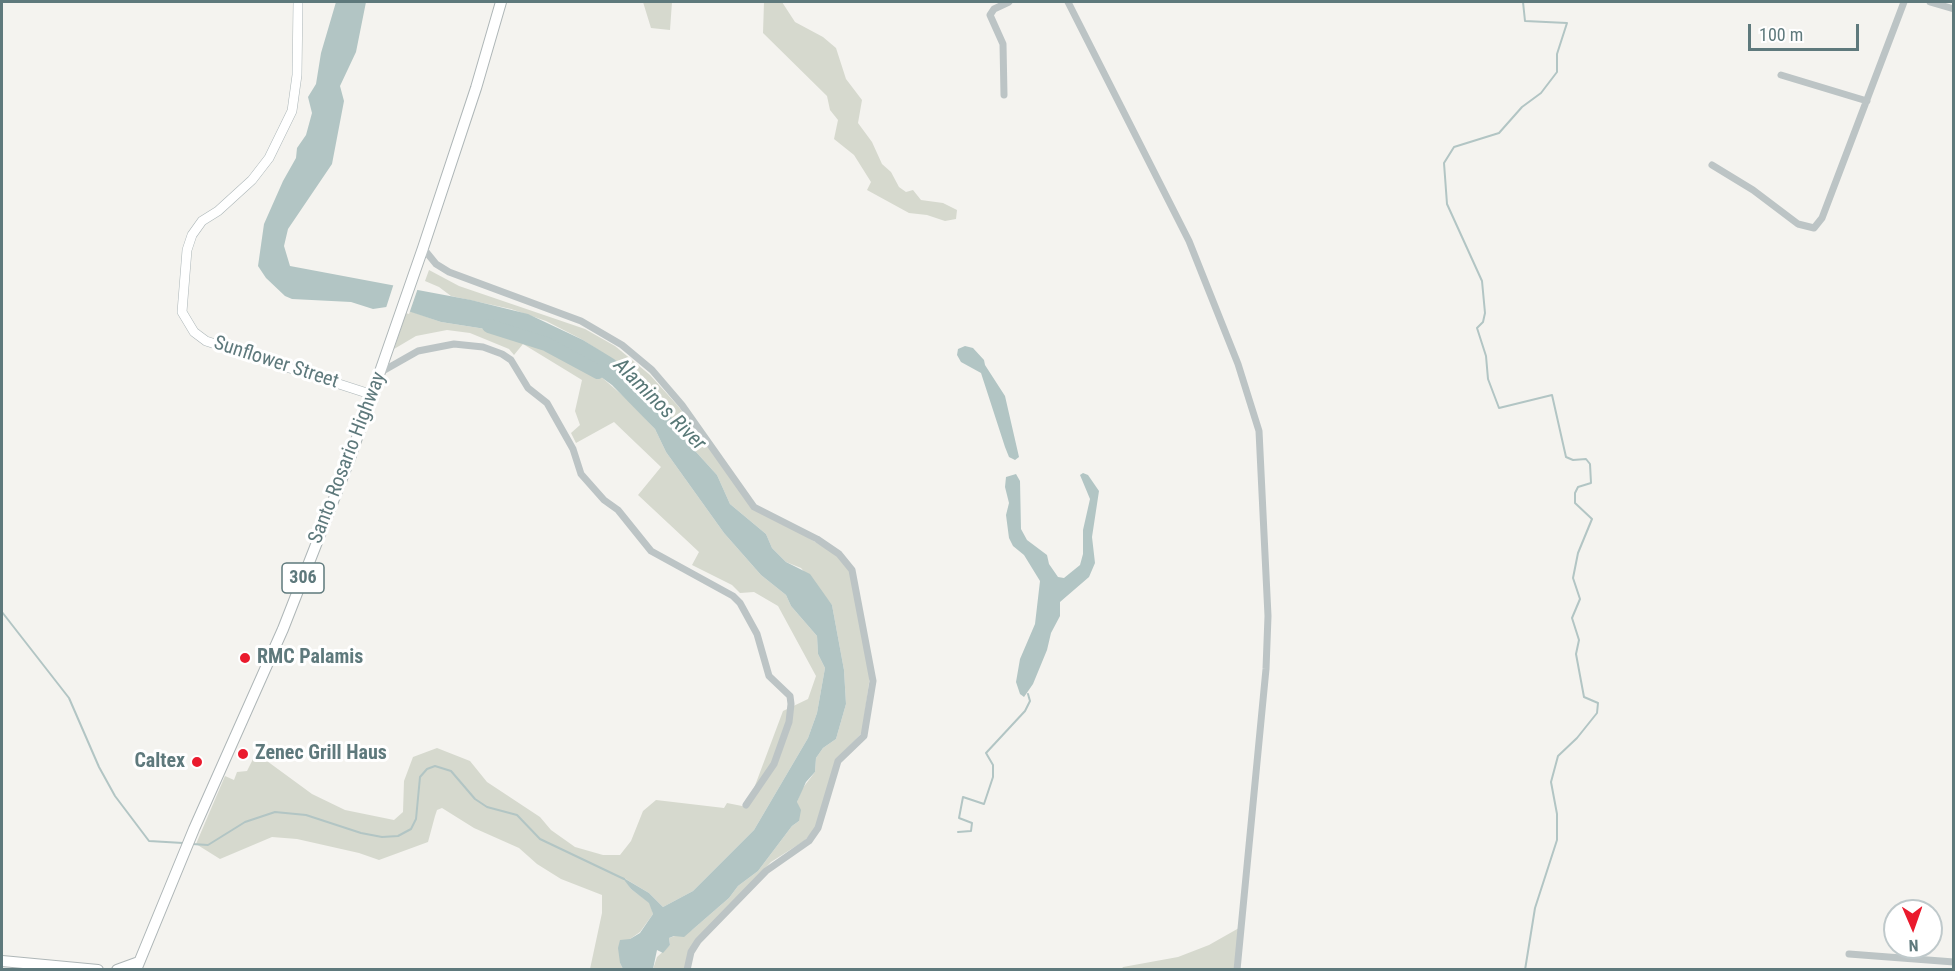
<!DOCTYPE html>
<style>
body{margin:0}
#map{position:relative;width:1955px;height:971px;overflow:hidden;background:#f4f3ef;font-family:"Roboto Condensed",sans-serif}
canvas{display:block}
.frame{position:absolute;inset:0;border:3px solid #5e797c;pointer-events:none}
.north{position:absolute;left:1883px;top:899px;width:60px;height:60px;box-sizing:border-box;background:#fff;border:2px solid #bfc9cb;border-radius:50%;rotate:178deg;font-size:16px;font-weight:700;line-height:24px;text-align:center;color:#5e797c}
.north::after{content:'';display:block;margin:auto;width:21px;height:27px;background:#ea1a2d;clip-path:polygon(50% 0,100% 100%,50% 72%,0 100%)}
.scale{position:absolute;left:1748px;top:24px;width:111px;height:27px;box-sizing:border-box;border:3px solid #5e797c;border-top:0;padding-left:8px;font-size:18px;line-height:21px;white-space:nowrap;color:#5e797c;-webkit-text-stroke:4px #fff;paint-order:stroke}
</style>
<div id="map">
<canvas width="1955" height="971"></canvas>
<div class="frame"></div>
<div class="north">N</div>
<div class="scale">100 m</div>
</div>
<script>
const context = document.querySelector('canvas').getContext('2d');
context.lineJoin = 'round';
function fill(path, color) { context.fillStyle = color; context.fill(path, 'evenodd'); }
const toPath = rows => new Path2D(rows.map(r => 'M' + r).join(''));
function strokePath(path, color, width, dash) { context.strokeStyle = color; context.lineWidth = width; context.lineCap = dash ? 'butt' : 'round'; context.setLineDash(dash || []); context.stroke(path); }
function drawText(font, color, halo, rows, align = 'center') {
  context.font = font + ' "Roboto Condensed",sans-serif'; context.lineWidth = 6; context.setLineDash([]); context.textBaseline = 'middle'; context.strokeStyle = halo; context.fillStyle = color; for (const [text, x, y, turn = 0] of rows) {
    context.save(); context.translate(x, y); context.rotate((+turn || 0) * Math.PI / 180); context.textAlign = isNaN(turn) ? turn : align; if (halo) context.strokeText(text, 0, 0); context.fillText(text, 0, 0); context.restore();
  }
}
fill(toPath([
 [643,2,672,2,670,30,651,28],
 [764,2,782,2,795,22,823,37,836,48,846,79,862,100,858,123,872,142,882,164,891,172,899,187,906,192,913,190,921,200,943,203,957,210,956,219,945,221,927,215,909,213,867,190,871,182,854,155,834,139,838,120,830,110,827,96,763,33],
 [429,270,459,286,585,329,615,346,650,375,678,406,718,458,744,498,838,556,850,571,870,676,862,733,842,753,815,830,804,841,771,862,708,929,685,969,653,969,657,957,670,945,669,938,692,930,729,898,738,886,758,871,792,826,799,821,797,802,802,789,815,772,816,758,823,748,836,739,846,704,844,670,832,605,801,568,786,562,772,548,766,534,730,504,717,475,687,442,658,400,626,368,583,340,546,321,511,309,451,296,439,287,425,281],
 [407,310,441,322,530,336,592,369,629,401,655,429,666,452,724,533,761,575,786,595,791,606,817,636,818,654,825,668,817,713,808,738,754,830,693,891,663,907,649,893,624,878,631,889,650,903,653,914,640,932,630,939,620,963,623,969,590,969,602,913,602,895,561,879,537,864,519,848,474,828,442,808,437,810,435,816,428,842,379,860,359,853,297,839,272,837,220,859,196,844,225,776,234,780,237,772,247,771,256,753,312,794,345,810,394,820,403,812,404,781,413,757,437,748,470,761,487,782,540,817,551,830,575,847,603,855,620,855,631,841,643,811,656,800,724,808,727,803,747,807,783,711,808,699,816,676,778,606,754,592,740,593,732,585,692,565,699,552,638,495,661,467,614,422,576,443,571,433,580,425,575,411,582,380,523,344,514,355,509,349,470,333,447,330,416,336,394,349],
 [1239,928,1234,969,1121,970,1123,967,1178,957,1209,945]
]), '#d6d9ce');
fill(toPath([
 [336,2,366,2,356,52,340,86,344,101,332,164,288,229,284,246,290,266,471,300,528,314,583,340,614,359,646,386,669,414,687,442,717,475,730,504,766,534,772,548,786,562,810,574,832,605,844,670,846,704,836,739,823,748,816,758,815,772,806,782,797,802,801,810,799,821,792,826,758,871,738,886,729,898,684,937,674,936,669,938,670,945,663,953,657,950,653,969,623,969,620,963,618,948,620,940,630,939,640,933,653,914,649,903,631,889,622,877,649,893,663,907,693,891,754,830,808,738,817,713,825,668,818,654,817,636,791,606,786,595,761,575,724,533,666,452,655,429,612,385,575,358,530,336,441,322,393,306,373,309,351,302,292,299,285,296,266,278,258,266,264,224,283,181,296,158,297,148,306,135,312,113,308,97,316,84,321,53],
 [965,346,973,348,984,360,985,365,1005,396,1019,457,1015,460,1009,457,1005,447,981,373,961,362,957,355,958,349],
 [1083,473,1088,475,1099,491,1092,537,1095,563,1089,577,1060,602,1060,616,1051,633,1047,650,1033,684,1024,697,1020,694,1016,682,1020,659,1035,624,1040,581,1024,555,1013,546,1009,538,1006,515,1009,503,1005,487,1006,477,1016,474,1020,481,1021,529,1027,540,1047,555,1049,564,1058,577,1064,578,1080,565,1083,554,1083,530,1090,499,1080,475]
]), '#b2c5c4');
fill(toPath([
 [394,283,418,288,409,314,392,309,385,311]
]), '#f4f3ef');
strokePath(toPath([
 [1523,2,1525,21,1567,23,1557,54,1557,72,1541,93,1522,107,1499,133,1454,147,1444,163,1447,204,1482,281,1485,313,1483,322,1477,328,1486,356,1488,379,1499,408,1552,395,1566,457,1573,460,1586,459,1590,464,1591,483,1578,487,1575,493,1575,503,1592,519,1578,553,1573,578,1580,599,1572,618,1579,640,1576,654,1584,697,1598,703,1597,713,1577,738,1558,756,1551,782,1557,814,1557,840,1535,908,1525,970],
 [2,612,69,698,99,767,115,796,149,841,183,843],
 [958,832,971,831,972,823,959,818,963,797,984,804,993,777,993,765,986,753,1025,711,1030,701,1028,694],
 [192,844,208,845,245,822,275,812,306,815,361,833,382,837,398,836,411,829,416,819,420,777,427,769,435,766,451,771,475,799,487,807,517,815,540,839,624,879]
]), '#b2c5c4', 2);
strokePath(toPath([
 [489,326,546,344,598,372]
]), '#b2c5c4', 14);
const secondary = toPath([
 [298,2,297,75,292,111,269,158,252,180,218,211,202,221,192,235,187,250,182,312,194,332,206,341,373,395]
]);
const primary = toPath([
 [2,961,98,970],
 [117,970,139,962],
 [136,970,194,829,283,629,350,458,423,248,476,88,501,2]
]);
strokePath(secondary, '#acb6b8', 10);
strokePath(primary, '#aeb6b7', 12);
strokePath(toPath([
 [1068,2,1189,241,1238,364,1259,431,1268,616,1266,669,1237,970],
 [1930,2,1954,9],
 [1781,75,1867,101],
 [1004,95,1003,44,990,15,994,9,1009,2],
 [1712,165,1753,190,1798,224,1814,228,1822,218,1904,2],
 [423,248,436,264,449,272,581,321,622,345,652,370,682,405,754,507,817,539,839,554,852,570,873,681,864,736,838,761,818,828,809,841,766,871,698,941,691,952,687,970],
 [381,372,418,351,454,344,483,347,502,354,511,360,528,388,547,403,573,449,581,474,604,500,618,510,651,551,733,596,740,603,757,634,769,676,790,696,791,704,789,722,774,764,746,805],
 [1849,954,1954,962]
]), '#bcc4c5', 7);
strokePath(secondary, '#fff', 9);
strokePath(primary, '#fff', 10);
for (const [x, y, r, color] of [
 [245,658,6,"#ea1a2d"],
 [243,754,6,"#ea1a2d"],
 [197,762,6,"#ea1a2d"]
]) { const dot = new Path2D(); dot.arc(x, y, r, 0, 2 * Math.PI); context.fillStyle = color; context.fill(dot); strokePath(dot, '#fff', 2); }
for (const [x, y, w] of [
 [303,578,42]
]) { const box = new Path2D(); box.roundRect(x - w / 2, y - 15, w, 30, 4.5); context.fillStyle = '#fff'; context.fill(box); strokePath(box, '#5e797c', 1.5); }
drawText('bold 18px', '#5e797c', null, [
 ["306",303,578]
]);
drawText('20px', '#5e797c', '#fff', [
 ["Sunflower Street",276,363,18],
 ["Santo Rosario Highway",348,458,-69]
]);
drawText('bold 20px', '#5e797c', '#fff', [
 ["RMC Palamis",257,658],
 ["Zenec Grill Haus",255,754],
 ["Caltex",185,762,"right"]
], 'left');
drawText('italic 21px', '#587877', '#fff', [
 ["Alaminos River",659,405,45]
]);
</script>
